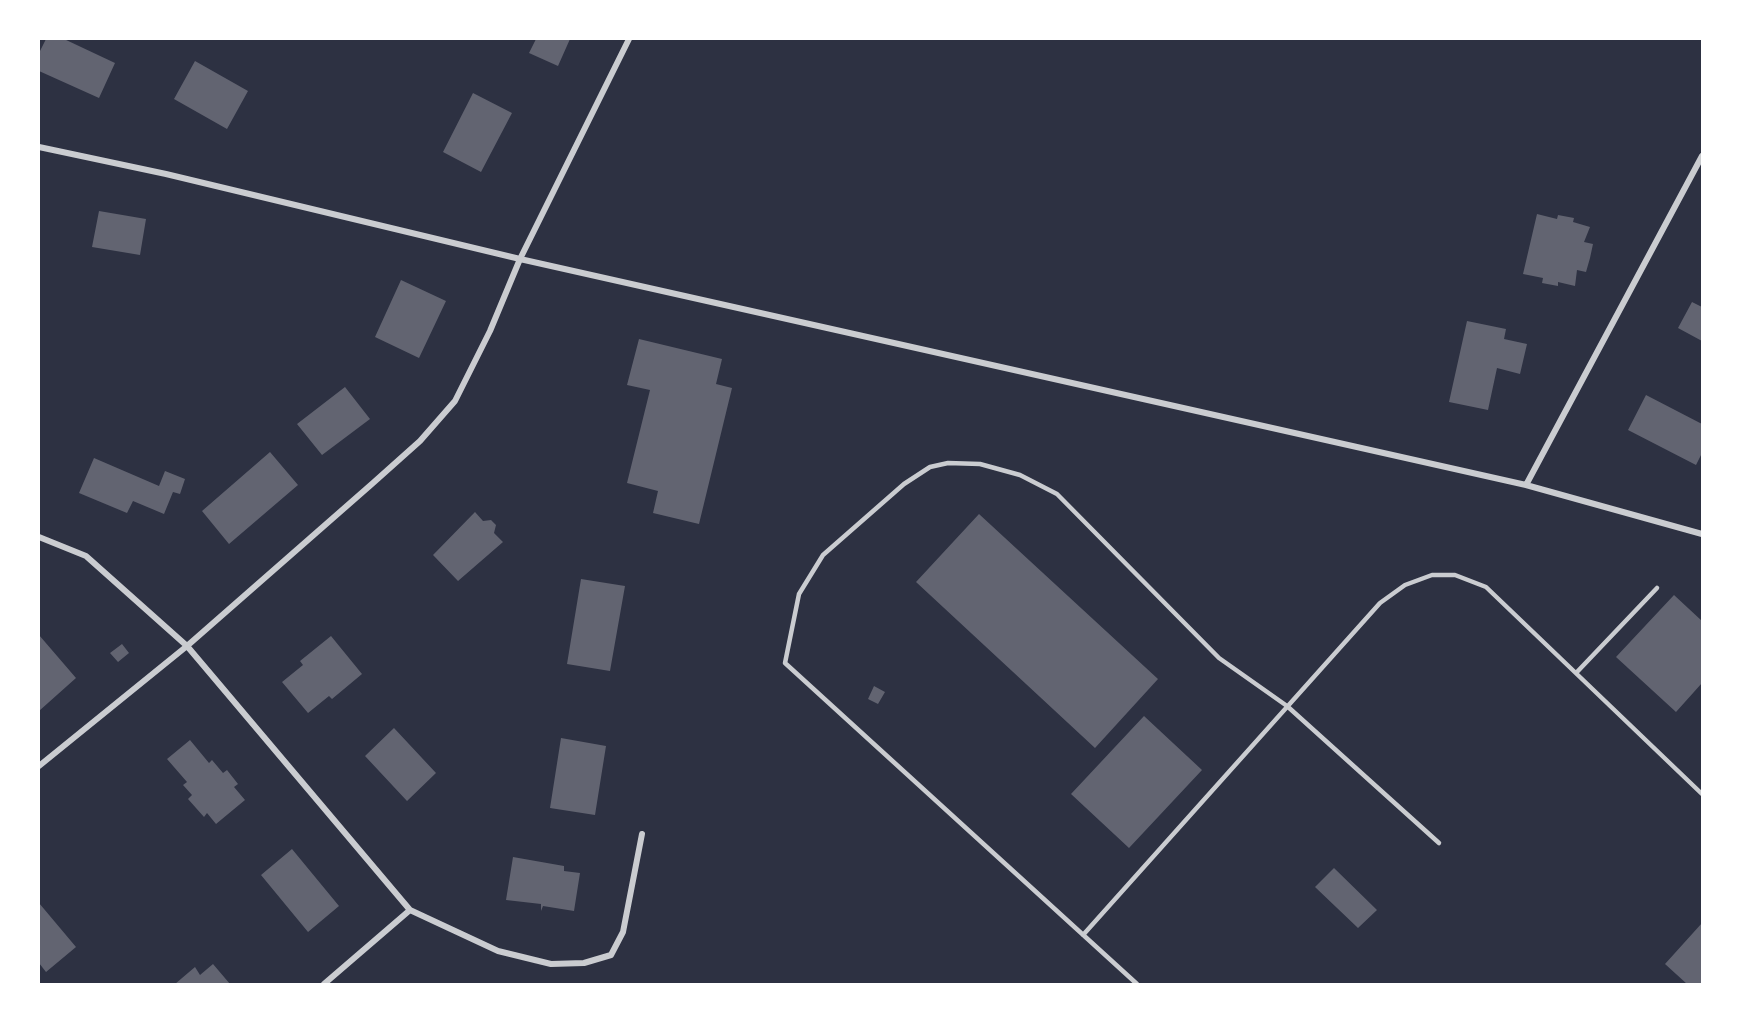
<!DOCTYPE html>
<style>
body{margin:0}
#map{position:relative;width:1741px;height:1023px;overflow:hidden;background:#2d3142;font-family:"DM Sans",sans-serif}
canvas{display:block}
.frame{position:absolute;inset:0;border:40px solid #fff;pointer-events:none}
</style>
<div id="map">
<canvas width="1741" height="1023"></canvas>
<div class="frame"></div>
</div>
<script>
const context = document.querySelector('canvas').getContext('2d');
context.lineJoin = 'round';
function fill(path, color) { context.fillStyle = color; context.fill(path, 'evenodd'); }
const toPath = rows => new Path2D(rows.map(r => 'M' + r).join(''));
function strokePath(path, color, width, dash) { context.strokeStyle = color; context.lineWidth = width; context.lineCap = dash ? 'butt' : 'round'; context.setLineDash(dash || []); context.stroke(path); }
fill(toPath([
 [46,39,64,39,115,63,99,98,39,71,39,53],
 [536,39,570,39,558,66,529,53],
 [195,61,248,91,227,129,174,99],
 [473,93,512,113,481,172,443,152],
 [99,211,146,219,140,255,92,247],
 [1537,214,1557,219,1558,215,1574,218,1573,222,1590,227,1584,242,1593,244,1590,258,1586,272,1577,270,1575,286,1558,282,1558,286,1542,283,1543,278,1523,274],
 [401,280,446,301,419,358,375,337],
 [1692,302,1702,307,1702,341,1678,328],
 [1467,321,1506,329,1504,339,1527,344,1520,374,1497,368,1488,410,1449,402],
 [639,339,722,359,716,384,732,388,699,524,653,513,658,491,627,483,650,390,627,385],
 [345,387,370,419,322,455,297,424],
 [1646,395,1702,424,1702,453,1696,465,1628,430],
 [270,452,298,485,229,544,202,511],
 [94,458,159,486,165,471,185,479,180,494,173,492,164,514,133,501,127,513,79,493],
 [475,512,483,521,491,520,496,525,494,533,503,542,458,581,433,555],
 [979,514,1158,679,1095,748,916,582],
 [581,579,625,586,610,671,567,664],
 [1674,595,1702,621,1702,683,1676,712,1616,657],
 [39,635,76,678,39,711],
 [331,636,362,674,332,699,329,696,308,713,282,682,303,665,300,661],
 [122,644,129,653,118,662,110,653],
 [874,686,885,692,878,704,868,699],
 [1144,716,1202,770,1129,848,1071,794],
 [394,728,436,773,407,801,365,756],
 [561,738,606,746,595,815,550,808],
 [190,740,209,763,212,760,223,773,227,770,238,784,234,787,245,800,216,824,207,813,204,817,188,799,192,795,183,785,187,782,167,759],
 [292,849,339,906,308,932,261,875],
 [513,857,564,866,564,871,580,873,574,911,543,906,541,911,541,904,506,900],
 [1334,868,1377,910,1358,928,1315,887],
 [39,903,76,947,46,972,39,963],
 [1702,923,1702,984,1687,984,1665,964],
 [213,964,230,984,175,984,195,967,200,975]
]), '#626471');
strokePath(toPath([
 [1577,672,1657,588],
 [1083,935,1380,603,1405,585,1432,575,1455,575,1486,587,1702,794],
 [1137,984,785,663,799,594,823,555,904,484,930,467,948,463,980,464,1020,475,1057,494,1219,658,1287,706,1439,843]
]), '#caccd0', 4.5);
strokePath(toPath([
 [39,147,166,174,520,259,1526,485,1702,534],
 [1526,485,1702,156],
 [39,537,86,556,187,646,410,910,498,951,551,964,584,963,611,955,623,932,642,834],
 [39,766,187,646,373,483,420,441,455,401,490,331,520,259,629,39],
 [324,984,410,910]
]), '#caccd0', 6);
</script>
